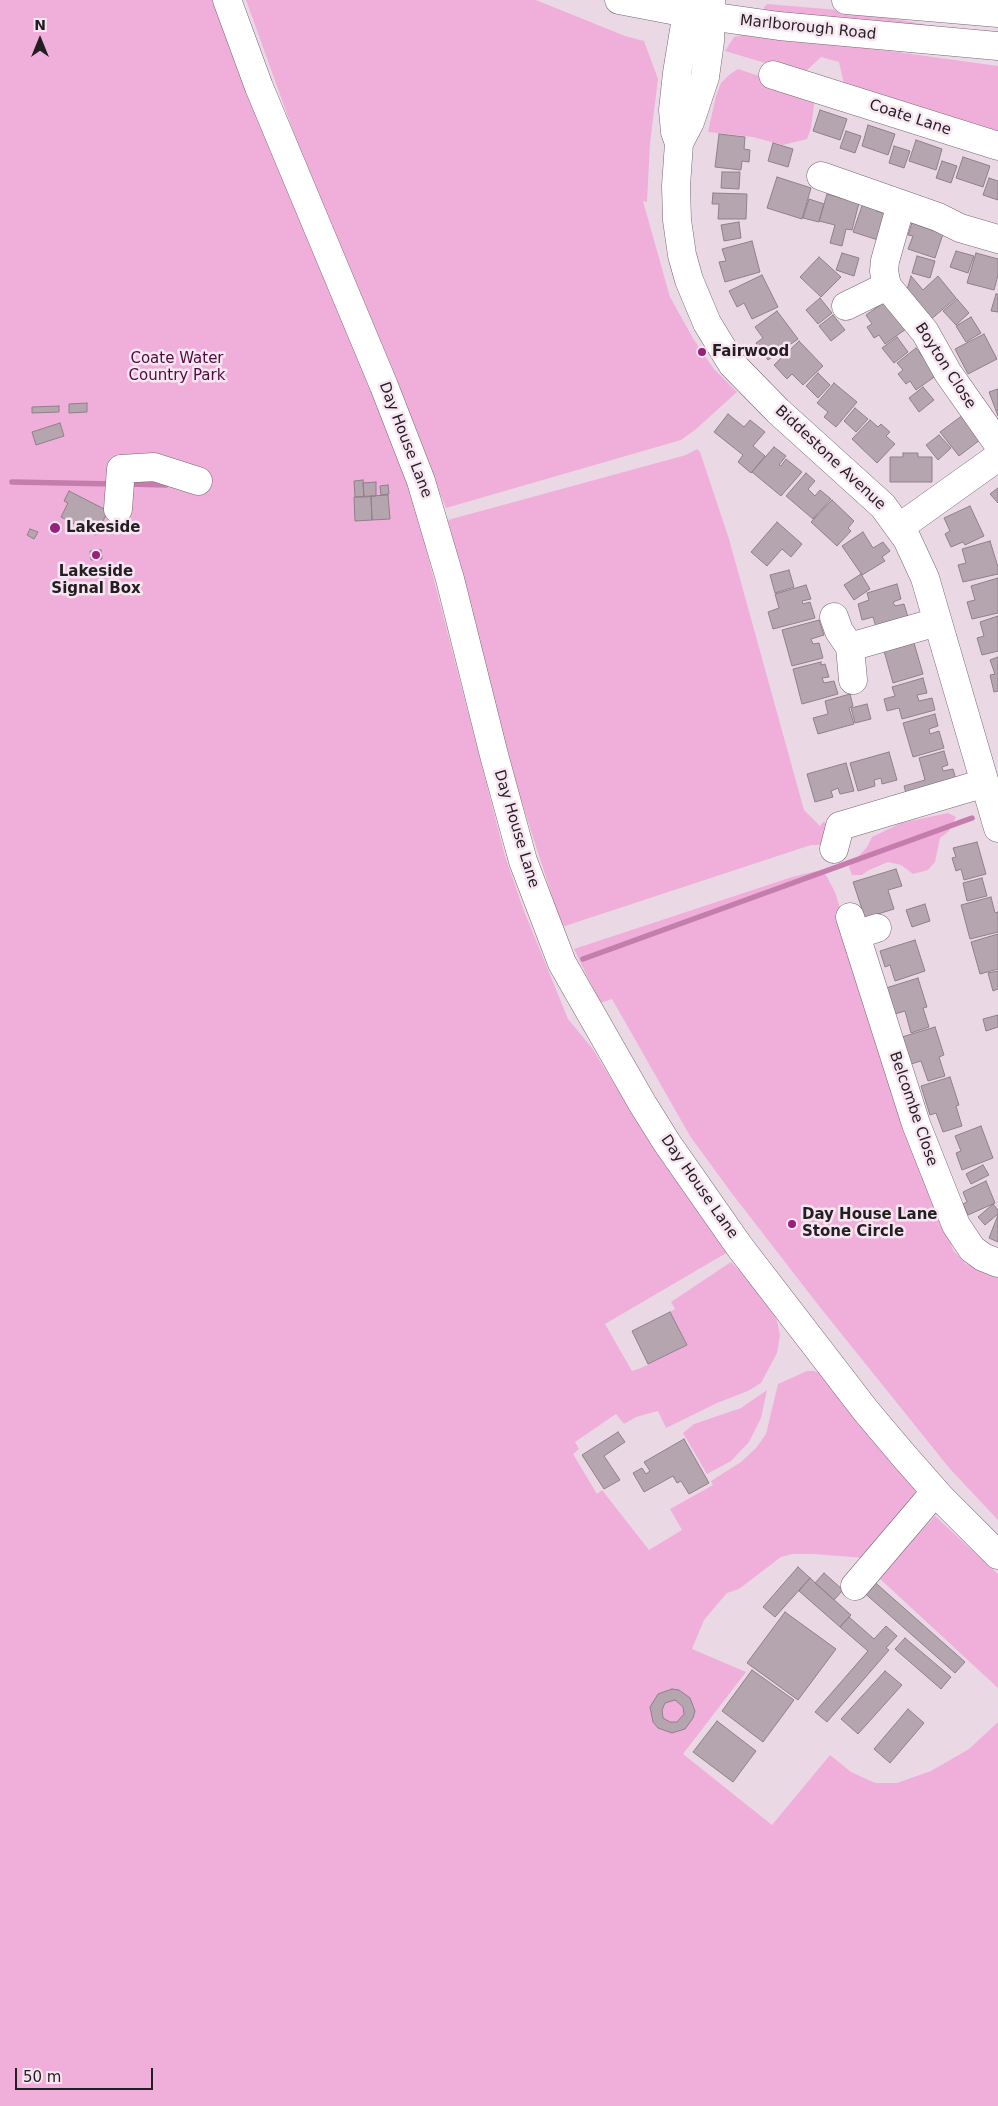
<!DOCTYPE html>
<style>
body{margin:0}
#map{position:relative;width:998px;height:2106px;overflow:hidden;background:#ead9e4;font-family:"DejaVu Sans",sans-serif}
canvas{display:block}
.north{position:absolute;left:15px;top:15px;width:50px;height:50px;-webkit-text-stroke:4px #f7e6f1;paint-order:stroke;rotate:0deg;font-size:14px;font-weight:700;line-height:20px;text-align:center;color:#231e21}
.north::after{content:'';display:block;margin:auto;width:18px;height:22px;background:#231e21;clip-path:polygon(50% 0,100% 100%,50% 72%,0 100%)}
.scale{position:absolute;left:15px;top:2068px;width:138px;height:22px;box-sizing:border-box;border:2px solid #231e21;border-top:0;padding-left:6px;font-size:15px;line-height:18px;white-space:nowrap;color:#231e21;-webkit-text-stroke:4px #f7e6f1;paint-order:stroke}
</style>
<div id="map">
<canvas width="998" height="2106"></canvas>
<div class="north">N</div>
<div class="scale">50 m</div>
</div>
<script>
const context = document.querySelector('canvas').getContext('2d');
context.lineJoin = 'round';
function fill(path, color) { context.fillStyle = color; context.fill(path, 'evenodd'); }
const toPath = rows => new Path2D(rows.map(r => 'M' + r).join(''));
function strokePath(path, color, width, dash) { context.strokeStyle = color; context.lineWidth = width; context.lineCap = dash ? 'butt' : 'round'; context.setLineDash(dash || []); context.stroke(path); }
function drawText(font, color, halo, rows, align = 'center') {
  context.font = font + ' "DejaVu Sans",sans-serif'; context.lineWidth = 5; context.setLineDash([]); context.textBaseline = 'middle'; context.strokeStyle = halo; context.fillStyle = color; for (const [text, x, y, turn = 0] of rows) {
    context.save(); context.translate(x, y); context.rotate((+turn || 0) * Math.PI / 180); context.textAlign = isNaN(turn) ? turn : align; if (halo) context.strokeText(text, 0, 0); context.fillText(text, 0, 0); context.restore();
  }
}
fill(toPath([
 [0,0,218,0,410,467,427,553,505,856,524,911,544,960,568,1019,592,1048,662,1161,728,1252,605,1324,632,1371,641,1368,687,1345,670,1312,675,1309,671,1302,731,1262,761,1292,772,1309,777,1321,780,1335,777,1353,761,1383,748,1391,717,1403,666,1428,658,1411,636,1417,624,1424,616,1414,575,1442,579,1449,573,1454,597,1494,602,1490,649,1550,682,1530,670,1509,713,1485,711,1481,741,1462,756,1448,766,1434,778,1384,807,1371,814,1371,822,1374,911,1483,916,1493,915,1502,865,1558,813,1554,792,1554,781,1557,739,1589,727,1593,704,1620,692,1649,746,1672,683,1754,772,1825,830,1755,851,1772,875,1783,897,1783,931,1771,969,1749,998,1722,998,2106,0,2106],
 [246,0,536,0,625,36,644,41,658,79,650,143,647,202,643,201,670,297,694,340,714,369,737,392,695,430,681,440,446,508,295,136],
 [767,4,850,11,934,26,998,32,998,36,765,13,764,7],
 [742,35,825,42,998,66,998,135,844,84,839,62,821,57,804,73,782,68,725,51,734,37],
 [738,69,768,79,815,98,811,128,807,139,783,145,753,137,708,132,716,96,721,83,729,75],
 [697,449,700,452,729,539,804,810,820,826,824,821,826,825,828,848,820,845,811,845,562,927,515,781,448,520,686,455],
 [948,813,956,817,949,831,940,838,935,862,928,870,913,874,901,865,888,862,869,870,862,875,852,875,849,867,867,847,872,837,901,823],
 [817,871,826,875,835,892,919,1158,953,1250,966,1264,998,1274,998,1520,950,1469,819,1306,730,1191,690,1136,612,999,600,1003,574,949,792,877],
 [767,1390,761,1418,749,1442,731,1461,707,1474,683,1433,694,1424,741,1408],
 [935,1516,998,1574,998,1688,878,1577]
]), '#f0afda');
strokePath(toPath([
 [12,482,114,484],
 [128,484,166,485],
 [583,959,972,818]
]), '#c57dae', 5.5);
const building = toPath([
 [820,110,847,119,840,140,813,131,820,110],
 [868,125,895,134,888,155,862,146,868,125],
 [846,131,861,136,855,153,840,148,846,131],
 [719,134,745,137,744,149,750,150,749,162,742,161,741,170,715,167,719,134],
 [916,140,942,149,936,170,909,161,916,140],
 [773,143,793,149,788,167,768,161,773,143],
 [894,146,910,151,904,168,889,163,894,146],
 [963,157,990,166,983,187,956,178,963,157],
 [942,161,957,166,951,183,936,178,942,161],
 [722,172,740,172,739,189,721,188,722,172],
 [777,177,811,188,802,219,767,208,777,177],
 [989,178,998,181,998,200,983,195,989,178],
 [713,193,747,194,746,219,718,219,719,204,712,204,713,193],
 [827,194,859,203,852,230,846,229,842,246,830,243,835,225,819,221,827,194],
 [809,199,824,204,819,222,803,218,809,199],
 [863,203,878,207,876,211,890,215,881,241,853,232,863,203],
 [739,222,741,238,724,241,721,225,739,222],
 [912,223,943,234,935,258,908,249,913,236,908,235,912,223],
 [752,241,760,272,725,282,719,262,726,261,722,249,752,241],
 [956,251,974,256,968,273,950,267,956,251],
 [842,253,859,258,854,276,836,270,842,253],
 [976,253,998,259,998,275,994,290,967,283,976,253],
 [917,256,935,261,930,278,912,273,917,256],
 [819,257,841,277,821,297,800,277,819,257],
 [762,275,778,307,752,319,744,303,737,307,729,291,762,275],
 [911,276,923,290,938,276,956,298,929,321,907,290,911,276],
 [996,294,998,294,998,312,991,311,996,294],
 [820,298,832,313,818,324,806,310,820,298],
 [957,299,969,313,956,325,943,311,957,299],
 [886,301,906,329,885,344,879,335,874,338,867,327,872,324,866,315,886,301],
 [777,311,798,339,768,360,756,343,763,338,755,327,777,311],
 [833,315,845,330,831,341,819,326,833,315],
 [971,317,981,333,966,342,956,326,971,317],
 [984,334,997,359,968,374,955,349,984,334],
 [897,337,908,352,894,363,882,348,897,337],
 [799,341,823,366,803,385,792,374,787,379,774,365,799,341],
 [916,348,937,375,916,390,910,381,906,384,898,374,903,370,897,363,916,348],
 [818,373,830,385,818,398,806,386,818,373],
 [834,383,857,402,836,427,824,417,828,412,817,403,834,383],
 [923,387,934,400,919,412,909,398,923,387],
 [998,389,998,416,989,392,998,389],
 [87,403,87,412,69,413,69,404,87,403],
 [59,406,59,412,32,413,32,407,59,406],
 [855,408,868,419,856,432,844,421,855,408],
 [967,412,985,436,959,456,940,432,967,412],
 [728,414,744,427,750,420,765,432,753,446,765,456,751,473,738,462,743,455,714,432,728,414],
 [870,420,878,427,881,424,890,432,886,436,895,444,877,463,852,439,870,420],
 [60,423,64,436,36,445,32,432,60,423],
 [939,435,951,448,938,460,926,445,939,435],
 [774,447,786,456,779,465,781,466,786,459,802,472,781,496,752,472,774,447],
 [903,453,918,453,918,457,932,457,932,482,890,482,890,457,903,457,903,453],
 [806,473,815,481,808,489,815,496,820,490,831,499,813,519,786,496,806,473],
 [363,480,364,497,355,497,354,481,363,480],
 [376,482,376,496,364,497,363,483,376,482],
 [388,485,389,494,381,495,380,486,388,485],
 [998,488,998,503,990,494,998,488],
 [69,491,108,511,96,535,61,517,68,503,64,501,69,491],
 [388,495,390,519,372,520,371,496,388,495],
 [371,496,372,520,355,521,354,497,371,496],
 [832,500,854,521,848,528,851,531,837,546,811,522,832,500],
 [970,506,984,536,965,545,963,542,951,547,945,534,950,531,944,518,970,506],
 [777,522,802,544,791,557,782,549,767,566,751,552,777,522],
 [30,529,38,532,34,539,27,535,30,529],
 [863,532,873,548,883,542,890,551,882,557,885,561,862,575,842,546,863,532],
 [990,541,998,567,998,574,963,582,958,565,966,563,962,549,990,541],
 [101,550,102,559,91,560,90,551,101,550],
 [789,570,794,587,775,593,770,575,789,570],
 [861,574,870,589,854,600,844,585,861,574],
 [998,578,998,613,972,619,967,602,975,600,971,586,998,578],
 [897,584,901,599,893,602,895,606,904,604,908,617,876,627,873,617,862,620,858,604,869,600,867,593,897,584],
 [806,585,811,599,802,601,803,604,810,602,815,618,773,629,768,612,779,608,775,594,806,585],
 [998,616,998,651,982,655,977,638,984,636,980,622,998,616],
 [819,620,824,635,811,639,813,644,819,643,823,658,792,666,782,630,819,620],
 [914,643,923,674,893,683,884,651,914,643],
 [998,657,998,691,994,692,990,675,995,674,990,660,998,657],
 [821,662,821,665,825,664,829,677,822,678,824,683,834,681,838,694,802,704,793,669,821,662],
 [923,678,927,693,917,695,919,701,932,698,935,710,902,719,899,708,887,711,884,699,895,696,892,687,923,678],
 [850,694,853,706,849,708,854,724,818,734,813,718,828,714,825,701,850,694],
 [867,704,871,719,855,723,851,708,867,704],
 [935,714,938,726,929,729,930,734,939,731,944,748,913,757,903,723,935,714],
 [944,751,948,765,942,767,943,771,953,769,957,783,907,797,904,786,925,780,919,758,944,751],
 [889,752,897,780,882,784,881,778,874,780,875,786,858,791,850,763,889,752],
 [846,763,854,791,840,794,838,788,831,791,833,797,815,802,807,774,846,763],
 [977,842,986,874,964,880,961,869,956,871,952,858,956,857,953,848,977,842],
 [896,869,902,886,888,890,894,909,865,918,853,882,896,869],
 [982,878,987,896,967,901,963,883,982,878],
 [991,897,995,913,998,912,998,932,970,939,961,905,991,897],
 [925,904,930,921,912,927,906,910,925,904],
 [998,934,998,969,980,974,971,942,998,934],
 [915,940,925,971,895,981,890,965,885,967,880,951,915,940],
 [998,971,998,989,993,991,988,973,998,971],
 [918,978,927,1007,923,1008,929,1027,911,1033,905,1011,895,1014,886,988,918,978],
 [998,1015,998,1027,986,1031,983,1019,998,1015],
 [935,1027,944,1055,939,1057,945,1076,928,1081,921,1061,911,1064,902,1037,935,1027],
 [950,1077,959,1105,956,1106,962,1126,943,1132,936,1113,930,1115,921,1086,950,1077],
 [981,1126,993,1158,962,1170,956,1153,961,1151,955,1136,981,1126],
 [983,1165,989,1175,971,1184,966,1174,983,1165],
 [986,1181,995,1203,968,1215,963,1204,967,1202,963,1192,986,1181],
 [993,1204,998,1210,998,1214,985,1225,978,1217,993,1204],
 [998,1215,998,1242,989,1238,998,1215],
 [670,1312,687,1345,648,1364,632,1331,670,1312],
 [618,1432,625,1442,604,1456,620,1480,604,1489,582,1455,618,1432],
 [684,1439,709,1483,689,1494,681,1481,677,1483,673,1476,644,1492,633,1473,642,1468,646,1474,650,1471,644,1462,684,1439],
 [798,1567,810,1578,775,1617,763,1607,798,1567],
 [824,1573,843,1590,834,1600,815,1583,824,1573],
 [810,1578,851,1615,840,1627,799,1591,810,1578],
 [870,1578,965,1662,955,1673,860,1589,870,1578],
 [785,1612,836,1649,798,1700,747,1663,785,1612],
 [849,1617,874,1639,886,1626,897,1636,886,1648,889,1650,827,1722,815,1712,868,1651,840,1627,849,1617],
 [905,1638,951,1677,941,1689,895,1649,905,1638],
 [752,1670,794,1700,763,1742,722,1711,752,1670],
 [885,1671,902,1685,858,1734,841,1719,885,1671],
 [672,1689,679,1690,690,1698,695,1711,693,1718,685,1729,672,1733,658,1728,653,1722,650,1707,658,1694,672,1689],
 [675,1700,683,1707,684,1714,677,1722,670,1722,663,1718,662,1710,665,1703,675,1700],
 [908,1709,924,1723,890,1763,874,1749,908,1709],
 [717,1721,756,1751,733,1782,693,1752,717,1721]
]);
fill(building, '#b5a5af');
strokePath(building, '#8f8089', 1);
const minor = toPath([
 [227,0,259,87,384,386,421,481,450,579,494,755,523,861,562,963,642,1103,667,1143,739,1246,866,1411,904,1456,941,1498,998,1555],
 [689,0,677,73,673,110,675,132,679,143,676,186,677,220,682,255,689,280,707,323,732,364,778,411,883,506,907,539,925,578,998,828],
 [773,75,998,146],
 [679,143,690,122,705,77,710,41,711,0],
 [821,176,901,204],
 [998,239,960,228,938,217,901,204,885,261,884,271,887,286,925,332,948,373,998,444],
 [846,306,887,286],
 [118,509,121,469,154,467,198,481],
 [900,527,998,457],
 [834,617,839,631,850,647,853,680],
 [850,647,937,622],
 [840,826,985,783],
 [834,849,840,826],
 [850,917,916,1124,956,1225,972,1249,983,1257,998,1263],
 [856,935,877,928],
 [855,1586,935,1492]
]);
const major = toPath([
 [619,0,687,13,779,26,998,46],
 [846,0,998,13]
]);
strokePath(minor, '#756770', 29);
strokePath(major, '#756770', 29);
strokePath(minor, '#fff', 28);
strokePath(major, '#fff', 28);
for (const [x, y, r, color] of [
 [702,352,5,"#98217c"],
 [55,528,6,"#98217c"],
 [96,555,5,"#98217c"],
 [792,1224,5,"#98217c"]
]) { const dot = new Path2D(); dot.arc(x, y, r, 0, 2 * Math.PI); context.fillStyle = color; context.fill(dot); strokePath(dot, '#f7e6f1', 2); }
drawText('15px', '#231e21', '#f7e6f1', [
 ["Marlborough Road",808,28,6],
 ["Coate Lane",910,118,18],
 ["Boyton Close",945,366,57],
 ["Day House Lane",405,440,69],
 ["Biddestone Avenue",830,458,43],
 ["Day House Lane",516,829,73],
 ["Belcombe Close",913,1109,71],
 ["Day House Lane",699,1187,55]
]);
drawText('bold 15px', '#231e21', '#f7e6f1', [
 ["Fairwood",712,352],
 ["Lakeside",66,528],
 ["Lakeside",96,572,"center"],
 ["Signal Box",96,589,"center"],
 ["Day House Lane",802,1215],
 ["Stone Circle",802,1232]
], 'left');
drawText('15px', '#4e0b3e', '#f7e6f1', [
 ["Coate Water",177,359],
 ["Country Park",177,376]
]);
</script>
